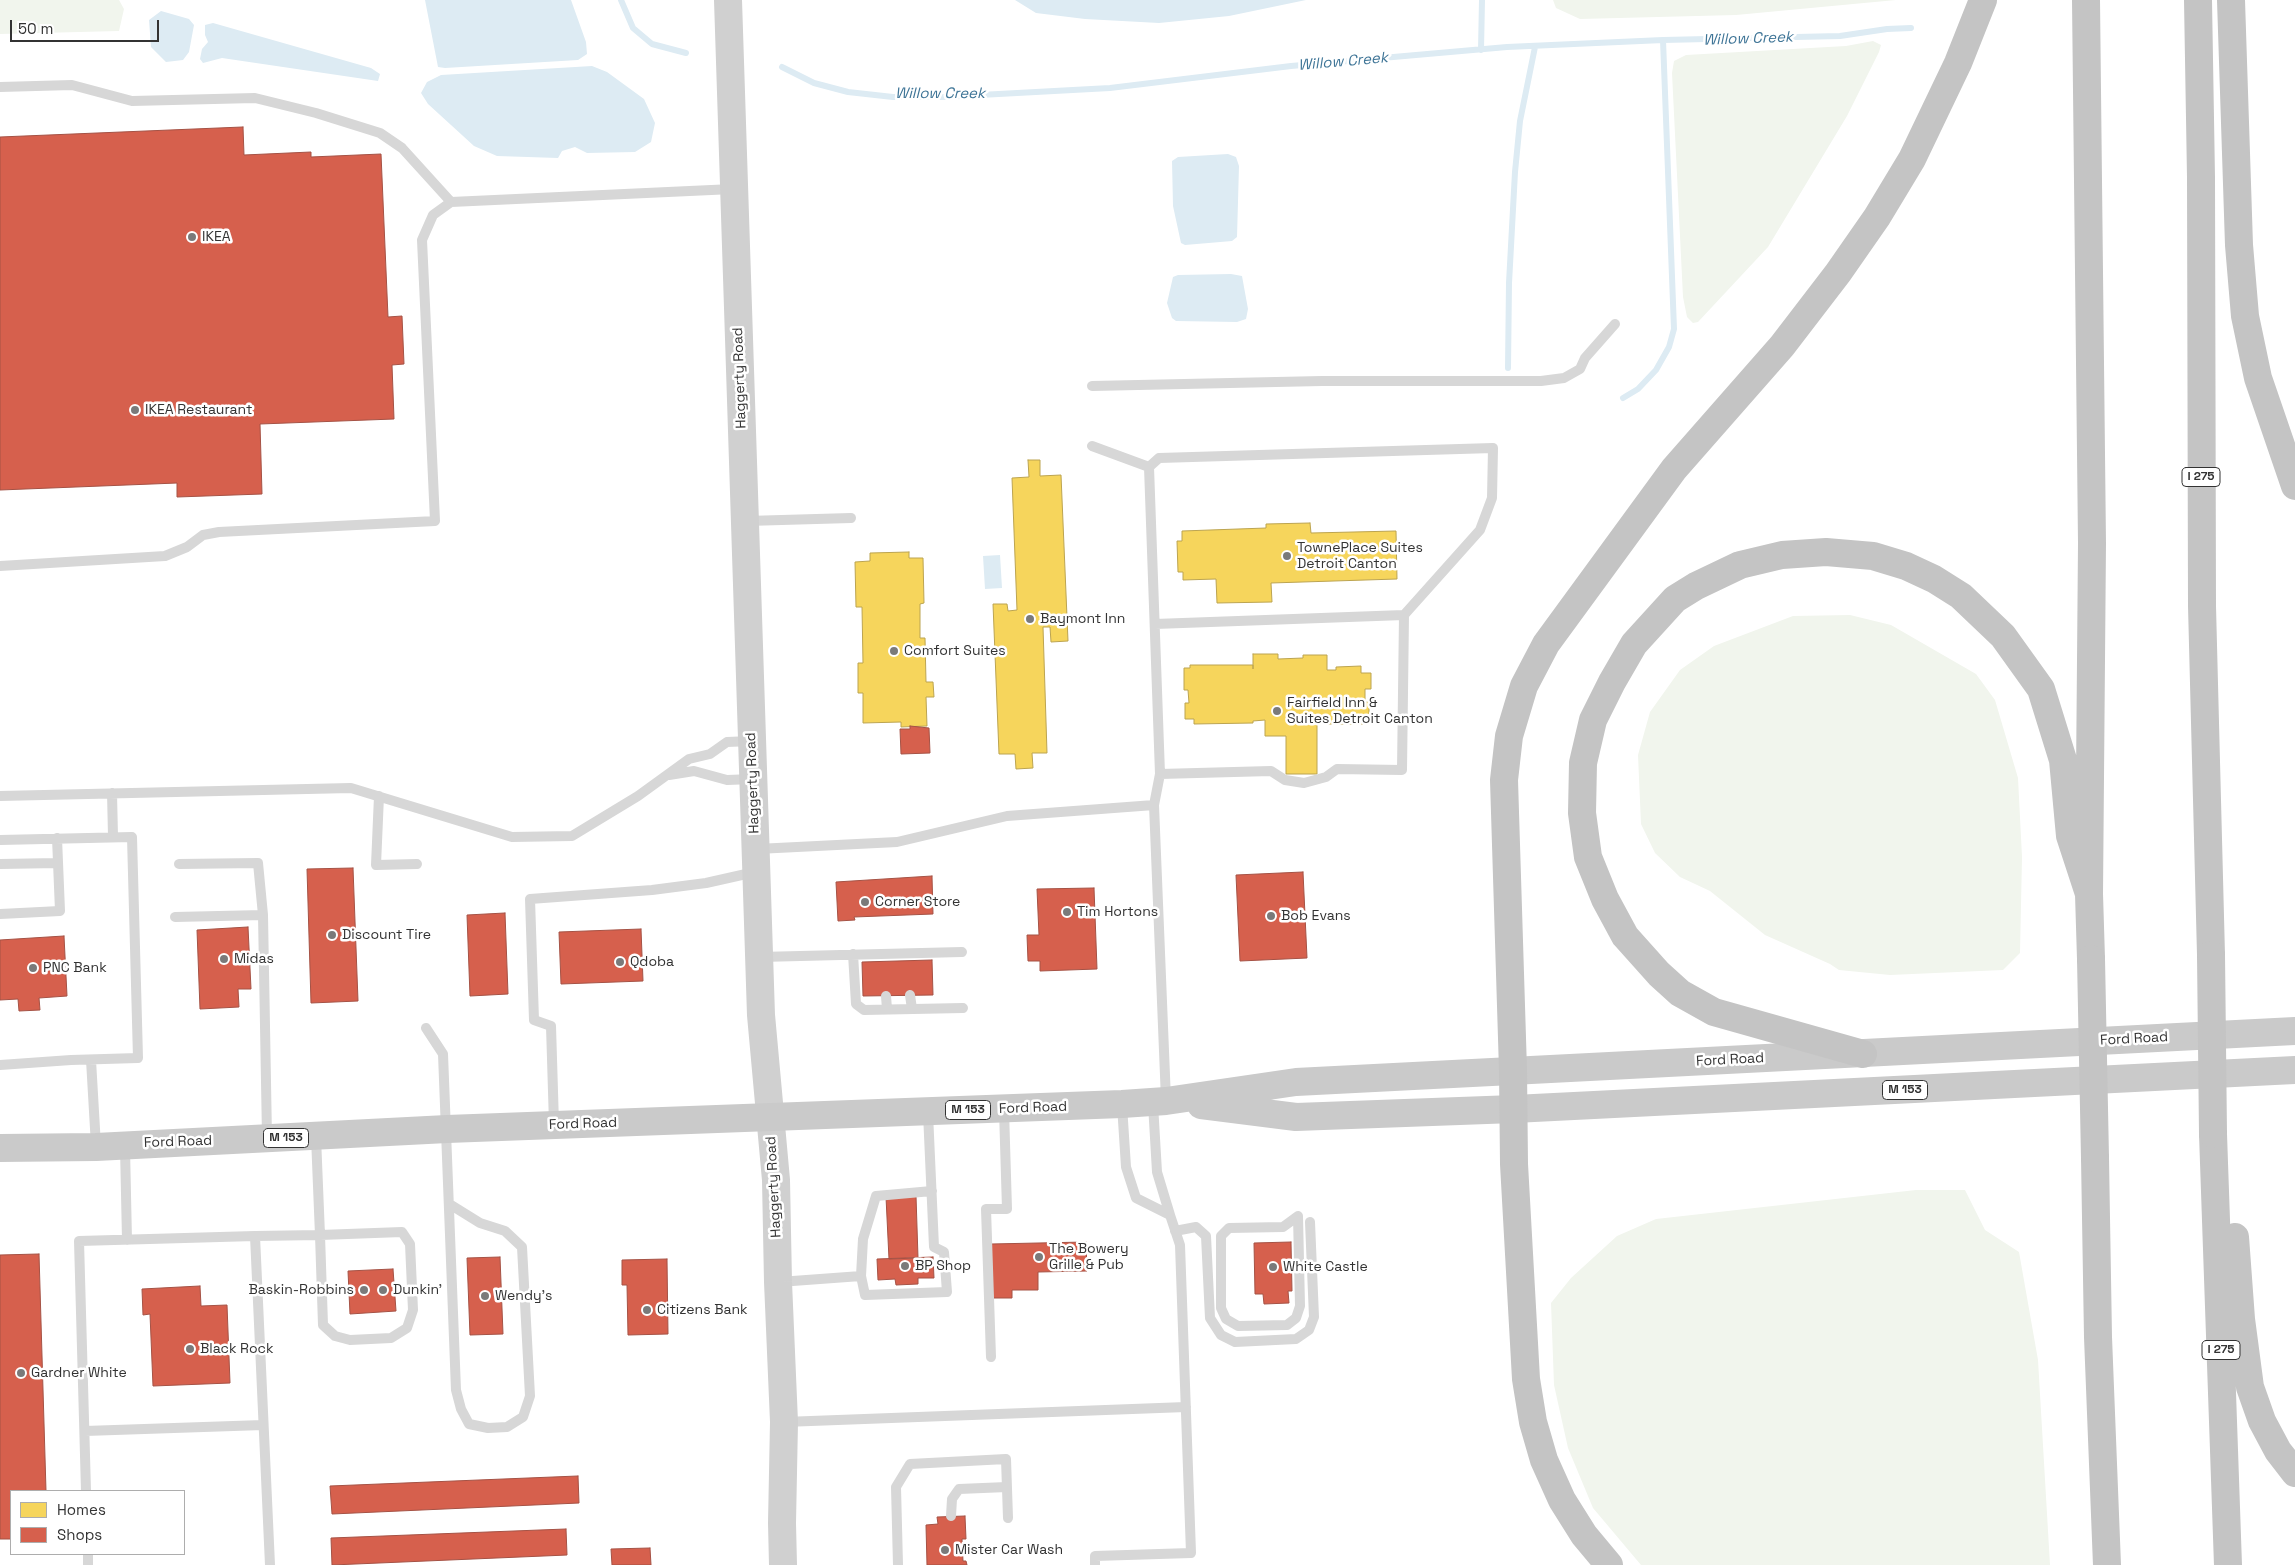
<!DOCTYPE html>
<style>
body{margin:0}
#map{position:relative;width:2295px;height:1565px;overflow:hidden;background:#fff;font-family:"Space Grotesk",sans-serif}
canvas{display:block}
.legend{position:absolute;left:10px;top:1490px;width:175px;height:65px;box-sizing:border-box;background:#fff;border:1px solid #adadad;margin:0;padding:6px 9px;list-style:none;font-size:15px;color:#333}
.legend li{display:flex;align-items:center;gap:10px;height:25px}
.legend b{width:25px;border:1px solid #adadad}
.scale{position:absolute;left:10px;top:20px;width:149px;height:22px;box-sizing:border-box;border:2px solid #333;border-top:0;padding-left:6px;font-size:15px;line-height:18px;white-space:nowrap;color:#333;-webkit-text-stroke:4px #fff;paint-order:stroke}
</style>
<div id="map">
<canvas width="2295" height="1565"></canvas>
<ul class="legend">
<li><b style="height:14px;background:#f6d55c"></b>Homes</li>
<li><b style="height:14px;background:#d6604d"></b>Shops</li>
</ul>
<div class="scale">50 m</div>
</div>
<script>
const context = document.querySelector('canvas').getContext('2d');
context.lineJoin = 'round';
function fill(path, color) { context.fillStyle = color; context.fill(path, 'evenodd'); }
const toPath = rows => new Path2D(rows.map(r => 'M' + r).join(''));
function strokePath(path, color, width, dash) { context.strokeStyle = color; context.lineWidth = width; context.lineCap = dash ? 'butt' : 'round'; context.setLineDash(dash || []); context.stroke(path); }
function drawText(font, color, halo, rows, align = 'center') {
  context.font = font + ' "Space Grotesk",sans-serif'; context.lineWidth = 5; context.setLineDash([]); context.textBaseline = 'middle'; context.strokeStyle = halo; context.fillStyle = color; for (const [text, x, y, turn = 0] of rows) {
    context.save(); context.translate(x, y); context.rotate((+turn || 0) * Math.PI / 180); context.textAlign = isNaN(turn) ? turn : align; if (halo) context.strokeText(text, 0, 0); context.fillText(text, 0, 0); context.restore();
  }
}
fill(toPath([
 [0,0,119,0,124,9,119,31,0,34],
 [1553,0,1896,0,1736,15,1580,19,1556,8],
 [1873,41,1881,45,1879,52,1847,116,1768,247,1698,322,1693,323,1687,317,1683,297,1672,73,1674,61,1686,55,1846,46],
 [1850,615,1891,625,1976,674,1995,700,2018,778,2022,857,2020,953,2003,970,1890,975,1839,970,1830,964,1765,935,1710,891,1680,877,1655,853,1641,824,1638,755,1650,712,1680,670,1714,646,1793,616],
 [1916,1190,1965,1190,1985,1230,2019,1252,2038,1360,2050,1565,1641,1565,1593,1508,1568,1448,1554,1385,1551,1303,1571,1278,1617,1236,1656,1219]
]), '#f1f5ed');
fill(toPath([
 [425,0,571,0,586,42,587,54,578,60,445,68,438,67],
 [1015,0,1306,0,1229,16,1159,23,1085,19,1036,13],
 [161,11,189,19,194,25,189,52,183,60,166,62,151,47,149,20],
 [213,23,371,68,380,74,378,81,222,58,203,63,200,59,202,49,208,42,205,35,205,25],
 [592,66,607,72,644,99,655,123,651,142,635,152,587,153,575,147,562,151,558,158,497,156,474,146,428,104,421,93,427,82,441,75],
 [1228,154,1236,157,1239,166,1237,237,1232,241,1185,245,1181,243,1173,206,1172,161,1178,157],
 [1231,274,1242,276,1248,309,1246,319,1237,322,1176,321,1172,318,1167,303,1173,277,1178,275],
 [1000,555,1002,588,985,589,983,556]
]), '#ddebf3');
const homes = toPath([
 [1028,460,1040,460,1040,476,1061,475,1068,641,1051,642,1050,627,1043,627,1047,753,1032,753,1033,768,1016,769,1015,754,999,754,993,604,1007,604,1008,611,1017,610,1012,478,1029,477,1028,460],
 [1310,523,1311,533,1396,531,1397,579,1271,583,1272,602,1217,603,1216,579,1183,580,1183,572,1178,572,1177,541,1182,541,1182,531,1266,528,1266,524,1310,523],
 [909,552,909,558,923,558,924,603,920,604,920,638,925,638,926,682,933,682,934,697,926,697,927,726,901,727,901,722,863,723,863,693,858,693,858,663,863,663,862,607,856,607,855,562,870,561,870,553,909,552],
 [1253,654,1278,654,1278,659,1303,658,1303,655,1327,655,1327,670,1336,670,1336,667,1361,666,1361,673,1371,673,1371,689,1365,689,1365,702,1369,702,1369,721,1363,721,1363,724,1324,724,1324,720,1317,720,1317,774,1286,774,1286,736,1265,736,1265,720,1253,721,1253,723,1194,724,1194,719,1185,719,1185,703,1189,703,1188,690,1184,690,1184,668,1190,668,1190,665,1253,665,1253,669,1253,654]
]);
fill(homes, '#f6d55c');
strokePath(homes, '#bca450', 1);
const shops = toPath([
 [243,127,244,155,311,152,311,157,381,154,388,317,402,316,404,364,392,365,394,419,260,424,262,494,177,497,177,483,0,490,0,137,243,127],
 [910,726,929,728,930,753,901,754,900,729,910,729,910,726],
 [353,868,358,1001,311,1003,307,869,353,868],
 [1303,872,1307,958,1240,961,1236,875,1303,872],
 [932,876,933,914,854,917,855,920,838,921,836,882,932,876],
 [1094,888,1097,969,1040,971,1040,961,1028,961,1027,935,1039,935,1037,889,1094,888],
 [505,913,508,994,470,996,467,915,505,913],
 [248,927,251,989,238,989,239,1007,200,1009,197,930,248,927],
 [641,929,643,981,561,984,559,932,641,929],
 [64,936,67,996,39,998,40,1010,19,1011,18,999,0,1000,0,940,64,936],
 [932,960,933,995,863,996,862,962,932,960],
 [916,1196,918,1258,889,1259,886,1197,916,1196],
 [1086,1242,1087,1271,1038,1272,1038,1290,1012,1290,1012,1298,992,1298,991,1244,1086,1242],
 [1291,1242,1292,1291,1288,1291,1289,1303,1264,1304,1263,1294,1255,1294,1254,1243,1291,1242],
 [39,1254,46,1491,11,1491,11,1539,0,1539,0,1255,39,1254],
 [500,1257,503,1334,470,1335,467,1258,500,1257],
 [933,1257,934,1278,918,1278,918,1284,896,1285,895,1279,878,1280,877,1259,933,1257],
 [667,1259,668,1334,628,1335,627,1285,622,1285,622,1260,667,1259],
 [393,1269,396,1311,350,1314,348,1271,393,1269],
 [200,1286,201,1306,227,1305,230,1383,153,1386,150,1314,143,1315,142,1289,200,1286],
 [578,1476,579,1503,332,1514,330,1486,578,1476],
 [965,1516,966,1539,962,1539,963,1561,966,1561,967,1565,927,1565,926,1525,938,1524,937,1517,965,1516],
 [566,1529,567,1555,332,1565,331,1538,566,1529],
 [650,1548,651,1565,612,1565,611,1549,650,1548]
]);
fill(shops, '#d6604d');
strokePath(shops, '#a55245', 1);
strokePath(toPath([
 [621,0,633,28,652,44,686,53],
 [1481,50,1482,0],
 [782,67,814,83,848,92,893,97,943,97,1110,88,1291,66,1507,47,1663,40,1840,36,1887,29,1911,28],
 [1508,368,1509,283,1515,172,1520,121,1535,47],
 [1623,398,1638,389,1656,370,1669,347,1674,329,1663,40]
]), '#ddebf3', 6);
strokePath(toPath([
 [0,87,72,85,132,101,255,98,316,113,380,133,402,148,451,202],
 [1092,386,1322,381,1541,381,1564,378,1580,369,1585,358,1615,324],
 [1092,446,1149,467],
 [747,521,851,518],
 [0,566,165,556,187,547,203,535,219,532,435,521,422,240,433,215,451,202,733,189],
 [1155,624,1404,615],
 [669,775,694,771,727,780,753,779],
 [112,793,113,836],
 [0,796,351,788,512,837,572,836,638,796,689,759,710,754,727,742,751,741],
 [379,796,376,865,417,864],
 [1154,805,1160,774,1149,467,1159,458,1493,448,1492,498,1480,530,1404,615,1402,770,1337,769,1326,777,1304,783,1285,780,1271,771,1160,774],
 [0,840,132,837,138,1058,71,1060,0,1065],
 [757,849,897,842,1007,816,1154,805,1166,1100],
 [0,864,58,863],
 [179,864,258,863,263,915,267,1137],
 [0,914,60,911,57,838],
 [175,917,263,915],
 [853,954,856,1004,864,1010,963,1008],
 [760,957,962,952],
 [910,995,912,1009],
 [886,996,887,1009],
 [426,1028,443,1054,456,1390,461,1409,469,1424,488,1428,507,1427,523,1417,530,1396,522,1247,505,1231,480,1223,451,1205],
 [91,1060,96,1146],
 [1122,1105,1126,1167,1136,1198,1170,1215,1157,1172,1153,1104],
 [554,1124,551,1026,534,1020,530,899,652,890,706,883,755,872],
 [125,1148,127,1240],
 [1298,1216,1300,1306,1296,1318,1287,1325,1238,1326,1226,1319,1221,1308,1221,1236,1229,1228,1283,1227,1298,1216],
 [1175,1231,1196,1227,1206,1236,1210,1318,1221,1335,1235,1342,1296,1339,1309,1330,1314,1317,1310,1222],
 [255,1236,320,1235,402,1232,410,1244,413,1310,407,1328,391,1338,350,1340,335,1336,323,1325,320,1235,316,1137],
 [861,1276,865,1295,947,1292,944,1252,934,1247,928,1113],
 [779,1282,861,1276,863,1239,876,1196,932,1191],
 [991,1357,986,1209,1007,1209,1004,1110],
 [784,1422,1186,1407],
 [85,1431,263,1425],
 [86,1491,79,1241,255,1236,270,1565],
 [951,1516,952,1499,959,1489,1007,1487],
 [88,1554,88,1565],
 [898,1565,896,1487,910,1464,1006,1459,1008,1518],
 [1095,1565,1095,1556,1191,1553,1180,1245,1170,1215]
]), '#d7d7d7', 10);
strokePath(toPath([
 [728,0,761,1015,776,1180,778,1282,784,1422,782,1523,783,1565]
]), '#d0d0d0', 28);
strokePath(toPath([
 [1201,1105,1296,1117,1514,1109,2295,1070],
 [0,1148,96,1147,447,1129,1122,1104,1166,1101,1296,1082,2295,1031]
]), '#cacaca', 28);
strokePath(toPath([
 [2086,0,2092,543,2089,894,2091,959],
 [2198,0,2201,177,2202,606,2211,955],
 [2231,0,2239,245,2245,316,2258,378,2295,486],
 [1863,1054,1714,1012,1680,993,1659,974,1625,936,1605,899,1588,857,1582,813,1583,763,1593,720,1612,682,1634,644,1675,599,1696,586,1740,565,1782,555,1826,552,1873,556,1906,566,1934,579,1961,596,2003,636,2041,689,2063,760,2070,836,2089,894],
 [2213,1134,2228,1565],
 [2095,1158,2098,1337,2107,1565],
 [2235,1237,2241,1319,2250,1387,2262,1421,2278,1451,2295,1473],
 [1609,1565,1584,1535,1562,1500,1544,1460,1533,1422,1526,1379,1514,1164,1513,1070,1504,780,1509,736,1524,686,1546,644,1674,469,1782,346,1838,273,1877,217,1912,159,1958,63,1983,0]
]), '#c4c4c4', 28);
strokePath(toPath([
 [2211,955,2213,1134],
 [2091,959,2095,1158]
]), '#c4c4c4', 28);
for (const [x, y, r, color] of [
 [192,237,5,"#7a7a7a"],
 [135,410,5,"#7a7a7a"],
 [1287,556,5,"#7a7a7a"],
 [1030,619,5,"#7a7a7a"],
 [894,651,5,"#7a7a7a"],
 [1277,711,5,"#7a7a7a"],
 [865,902,5,"#7a7a7a"],
 [1067,912,5,"#7a7a7a"],
 [1271,916,5,"#7a7a7a"],
 [332,935,5,"#7a7a7a"],
 [224,959,5,"#7a7a7a"],
 [620,962,5,"#7a7a7a"],
 [33,968,5,"#7a7a7a"],
 [1039,1257,5,"#7a7a7a"],
 [905,1266,5,"#7a7a7a"],
 [1273,1267,5,"#7a7a7a"],
 [364,1290,5,"#7a7a7a"],
 [383,1290,5,"#7a7a7a"],
 [485,1296,5,"#7a7a7a"],
 [647,1310,5,"#7a7a7a"],
 [190,1349,5,"#7a7a7a"],
 [21,1373,5,"#7a7a7a"],
 [945,1550,5,"#7a7a7a"]
]) { const dot = new Path2D(); dot.arc(x, y, r, 0, 2 * Math.PI); context.fillStyle = color; context.fill(dot); strokePath(dot, '#fff', 2); }
for (const [x, y, w] of [
 [2201,477,38],
 [1905,1090,45],
 [968,1110,45],
 [286,1138,45],
 [2221,1350,38]
]) { const box = new Path2D(); box.roundRect(x - w / 2, y - 9.5, w, 19, 4); context.fillStyle = '#fff'; context.fill(box); strokePath(box, '#333', 1); }
drawText('bold 12px', '#333', null, [
 ["I 275",2201,477],
 ["M 153",1905,1090],
 ["M 153",968,1110],
 ["M 153",286,1138],
 ["I 275",2221,1350]
]);
drawText('14px', '#333', '#fff', [
 ["IKEA",202,237],
 ["IKEA Restaurant",145,410],
 ["TownePlace Suites",1297,548],
 ["Detroit Canton",1297,564],
 ["Baymont Inn",1040,619],
 ["Comfort Suites",904,651],
 ["Fairfield Inn &",1287,703],
 ["Suites Detroit Canton",1287,719],
 ["Corner Store",875,902],
 ["Tim Hortons",1077,912],
 ["Bob Evans",1281,916],
 ["Discount Tire",342,935],
 ["Midas",234,959],
 ["Qdoba",630,962],
 ["PNC Bank",43,968],
 ["The Bowery",1049,1249],
 ["Grille & Pub",1049,1265],
 ["BP Shop",915,1266],
 ["White Castle",1283,1267],
 ["Baskin-Robbins",354,1290,"right"],
 ["Dunkin'",393,1290],
 ["Wendy's",495,1296],
 ["Citizens Bank",657,1310],
 ["Black Rock",200,1349],
 ["Gardner White",31,1373],
 ["Mister Car Wash",955,1550]
], 'left');
drawText('14px', '#333', '#fff', [
 ["Haggerty Road",740,378,-92],
 ["Haggerty Road",753,783,-92],
 ["Ford Road",2134,1039,-3],
 ["Ford Road",1730,1060,-3],
 ["Ford Road",1033,1108,-2],
 ["Ford Road",583,1124,-2],
 ["Ford Road",178,1142,-2],
 ["Haggerty Road",774,1187,-93]
]);
drawText('italic 15px', '#3f7597', '#fff', [
 ["Willow Creek",1748,39,-2],
 ["Willow Creek",1343,62,-5],
 ["Willow Creek",940,94]
]);
</script>
